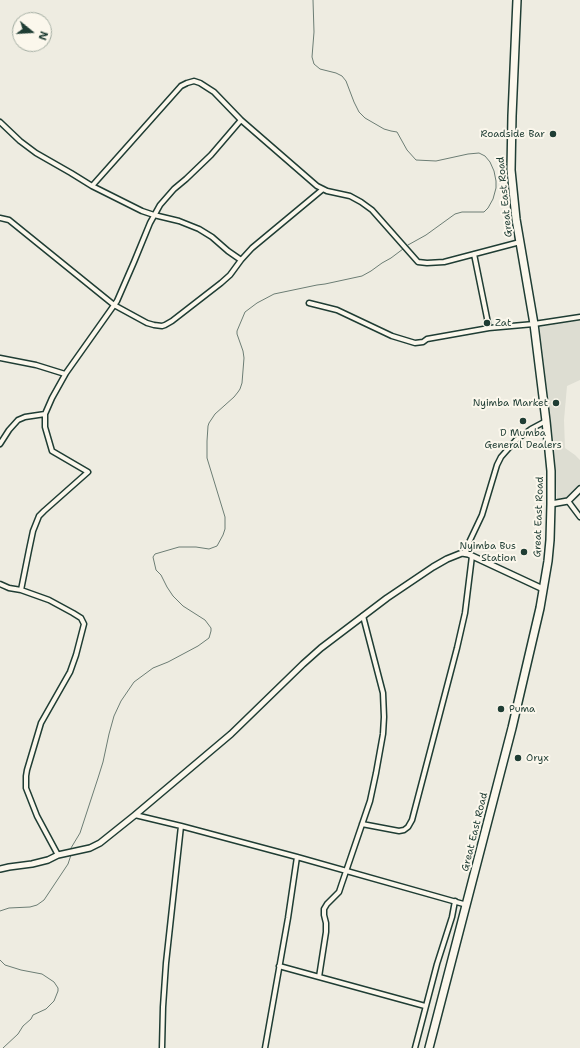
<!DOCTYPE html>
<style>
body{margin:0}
#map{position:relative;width:580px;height:1048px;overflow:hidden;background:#eeece1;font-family:"Shantell Sans",sans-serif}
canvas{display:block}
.north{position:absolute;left:12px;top:12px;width:40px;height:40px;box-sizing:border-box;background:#fbf7ec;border:1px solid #a3ada2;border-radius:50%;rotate:108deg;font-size:11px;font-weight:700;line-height:16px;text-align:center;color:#1f3d34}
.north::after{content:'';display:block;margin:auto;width:14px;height:18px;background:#1f3d34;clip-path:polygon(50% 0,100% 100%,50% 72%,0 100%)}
</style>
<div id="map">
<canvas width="580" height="1048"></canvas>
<div class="north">N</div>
</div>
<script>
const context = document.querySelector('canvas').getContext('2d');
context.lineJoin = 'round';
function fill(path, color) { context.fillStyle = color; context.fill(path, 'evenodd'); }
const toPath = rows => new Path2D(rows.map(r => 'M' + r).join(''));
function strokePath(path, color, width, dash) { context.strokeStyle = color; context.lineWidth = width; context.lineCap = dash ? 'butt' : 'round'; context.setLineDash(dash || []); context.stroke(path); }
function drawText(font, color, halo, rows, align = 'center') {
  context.font = font + ' "Shantell Sans",sans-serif'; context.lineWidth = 4; context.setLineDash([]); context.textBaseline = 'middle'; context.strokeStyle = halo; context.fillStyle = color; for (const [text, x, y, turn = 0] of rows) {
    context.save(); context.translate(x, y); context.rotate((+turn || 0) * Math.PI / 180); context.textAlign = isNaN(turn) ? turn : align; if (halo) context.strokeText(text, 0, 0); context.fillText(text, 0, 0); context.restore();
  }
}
fill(toPath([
 [580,320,580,380,567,386,564,420,565,448,575,455,580,460,580,486,568,500,557,500,554,444,536,326]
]), '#ddddd2');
strokePath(toPath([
 [313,0,314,32,312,57,314,64,320,69,336,73,342,76,346,81,354,102,359,112,365,118,384,129,391,131,397,132,407,150,416,160,436,161,468,154,479,153,485,156,490,162,494,171,496,181,496,188,493,199,488,208,484,212,462,212,455,214,426,235,408,245],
 [71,848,80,833,98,778,103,762,109,734,114,716,121,701,134,682,153,668,168,662,198,646,209,638,211,631,211,628,205,620,183,606,173,596,167,587,161,575,156,570,153,557,155,554,179,547,196,547,209,549,217,546,223,535,225,529,225,517,207,458,207,441,208,426,209,423,215,414,234,397,238,392,240,389,242,383,244,358,243,351,237,334,237,331,245,312,257,303,274,294,317,285,325,284,362,276,371,271,382,263,391,258,403,249],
 [0,911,9,908,30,907,37,905,44,900,68,864,71,855],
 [0,960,5,965,21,970,42,974,54,982,58,988,58,991,54,1001,46,1009,33,1015,31,1019,23,1026,18,1034,3,1048]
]), '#6c7d74', 1);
const minor = toPath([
 [0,122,20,141,36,153,71,173,92,186,142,211,154,215,179,221,199,229,212,237,228,251,241,260],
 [92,186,181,86,187,83,194,81,200,83,214,92,241,120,317,186,327,191,350,196,361,202,372,210,418,262,427,263,444,262,520,242],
 [0,218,9,220,114,305,147,323,154,325,162,326,165,325,172,321,221,283,230,275,241,260,252,248,323,189],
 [474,254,489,328,534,324,580,317],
 [309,303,337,310,392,336,415,343,423,342,427,339,489,328],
 [0,358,36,365,65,374],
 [0,444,9,430,18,420,25,417,45,414],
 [568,501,580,517],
 [464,553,482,515,497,465,501,457,516,440,531,429,546,421],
 [0,584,9,588,21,590],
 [135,815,181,826,297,857,467,905],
 [362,824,399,831,404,830,408,827,412,820,457,648,465,613,472,556],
 [58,855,37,816,28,793,26,788,26,776,27,770,41,723,70,672,76,655,84,624,81,618,73,613,49,600,21,590,29,550,33,531,39,516,44,511,88,472,52,451,45,427,45,414,52,398,66,373,117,301,134,262,150,223,160,205,174,189,186,179,211,155,241,120],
 [279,966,425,1006],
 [319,977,326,932,326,923,324,915,324,909,327,904,339,892,341,886,370,801,376,773,383,734,384,717,383,693,363,616],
 [162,1048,163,1007,166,963,181,826],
 [265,1048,288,918,297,857],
 [415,1048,437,964,452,917,455,901]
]);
const tertiary = toPath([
 [551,504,568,501,580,489],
 [0,869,9,867,32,864,48,860,58,855,90,848,100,843,135,815,231,734,303,664,321,648,387,598,433,567,447,559,462,553,468,554,543,589]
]);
const trunk = toPath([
 [429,1048,512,728,540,608,548,561,550,540,551,504,551,471,546,421,534,324,516,219,511,170,512,116,517,0]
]);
strokePath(minor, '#1f3d34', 7);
strokePath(tertiary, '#1f3d34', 8);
strokePath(trunk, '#1f3d34', 10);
strokePath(minor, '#fbf7ec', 4);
strokePath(tertiary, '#fbf7ec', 5);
strokePath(trunk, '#fbf7ec', 7);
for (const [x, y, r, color] of [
 [553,134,4,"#1f3d34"],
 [487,323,4,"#1f3d34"],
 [556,403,4,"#1f3d34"],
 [523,421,4,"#1f3d34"],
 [524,552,4,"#1f3d34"],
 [501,709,4,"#1f3d34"],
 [518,758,4,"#1f3d34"]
]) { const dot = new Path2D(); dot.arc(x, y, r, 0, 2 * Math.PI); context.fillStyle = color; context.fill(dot); strokePath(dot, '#fbf7ec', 1.5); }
drawText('10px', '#1f3d34', '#fbf7ec', [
 ["Roadside Bar",545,134],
 ["Zat",495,323,"left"],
 ["Nyimba Market",548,403],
 ["D Mumba",523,433,"center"],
 ["General Dealers",523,445,"center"],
 ["Nyimba Bus",516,546],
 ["Station",516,558],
 ["Puma",509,709,"left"],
 ["Oryx",526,758,"left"]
], 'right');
drawText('10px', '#1f3d34', '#fbf7ec', [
 ["Great East Road",505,197,-96],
 ["Great East Road",539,517,-88],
 ["Great East Road",475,832,-76]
]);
</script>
